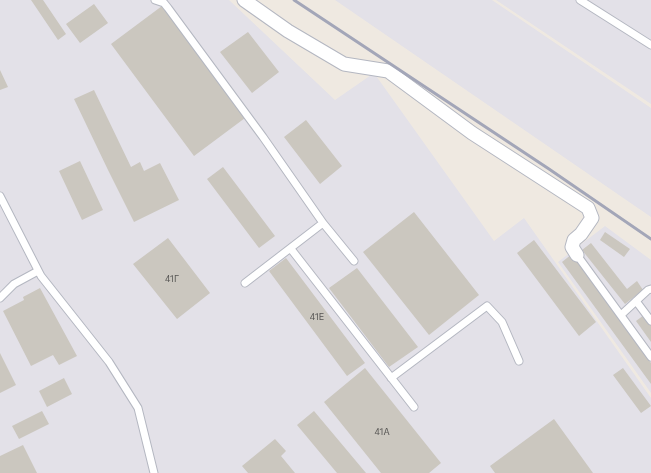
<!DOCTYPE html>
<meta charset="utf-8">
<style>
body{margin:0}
canvas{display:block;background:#efe9e1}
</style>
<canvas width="651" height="473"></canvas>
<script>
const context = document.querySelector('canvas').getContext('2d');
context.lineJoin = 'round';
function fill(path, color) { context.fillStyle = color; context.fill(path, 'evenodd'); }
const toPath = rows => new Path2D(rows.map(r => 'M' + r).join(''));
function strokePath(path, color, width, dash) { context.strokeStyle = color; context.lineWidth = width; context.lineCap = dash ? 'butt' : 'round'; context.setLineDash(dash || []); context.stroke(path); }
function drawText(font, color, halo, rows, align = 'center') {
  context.font = font + ' Commissioner,sans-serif'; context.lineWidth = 3; context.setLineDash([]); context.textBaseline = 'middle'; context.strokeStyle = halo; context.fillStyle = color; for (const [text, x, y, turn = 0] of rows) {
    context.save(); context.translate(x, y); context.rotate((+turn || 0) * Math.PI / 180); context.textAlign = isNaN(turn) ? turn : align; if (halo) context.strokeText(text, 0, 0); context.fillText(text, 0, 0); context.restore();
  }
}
fill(toPath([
 [0,0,229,0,335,100,374,73,494,241,524,218,651,398,651,473,0,473],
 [335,0,492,0,651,108,651,217],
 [496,0,651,0,651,104],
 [605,226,651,260,651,393,558,262]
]), '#e3e1e8');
fill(toPath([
 [31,0,43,0,66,34,58,40],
 [94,4,108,23,80,43,66,24],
 [162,6,245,118,194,156,111,44],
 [248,32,279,72,252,93,220,52],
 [0,70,8,87,0,90],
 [94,90,131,167,140,162,144,171,160,163,179,200,134,222,108,170,74,99],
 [306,120,342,166,320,184,284,137],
 [80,161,103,210,82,220,59,171],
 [223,167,275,236,259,248,207,179],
 [414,212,479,295,429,335,363,252],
 [605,232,630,249,624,257,600,240],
 [168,238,210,293,177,319,133,264],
 [534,240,596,322,579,336,517,253],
 [591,243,627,289,637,281,643,290,625,304,582,250],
 [572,254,651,363,651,384,562,262],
 [286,258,365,363,347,376,269,271],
 [357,268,418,347,389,367,329,288],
 [40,288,77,356,59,365,53,355,31,366,3,311,24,300,23,297],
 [644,315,651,324,651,342,636,321],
 [0,353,16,385,0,393],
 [365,368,441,463,429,473,381,473,324,402],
 [623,368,651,406,641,413,613,375],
 [64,378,72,394,47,407,39,391],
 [42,411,49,424,19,439,12,426],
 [314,411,366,473,337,473,297,425],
 [554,419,593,473,495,473,490,466],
 [275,439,286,451,281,456,295,473,248,473,242,466],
 [23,445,37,473,0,473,0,456]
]), '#cbc7bf');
const lane = toPath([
 [155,0,164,3,168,8,263,137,323,223,354,261],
 [580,0,651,45],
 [0,196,41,276,109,362,138,408,154,473],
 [291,249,414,407],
 [577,255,651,357],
 [245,283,323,223],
 [0,298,14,284,38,271],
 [636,301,651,321],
 [621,315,648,290,651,289],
 [391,378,487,306,502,322,519,361]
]);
const street = toPath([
 [244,0,288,31,344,64,388,71,472,133,588,208,592,218,581,234,574,240,572,247,577,255]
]);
strokePath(lane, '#b4b7c1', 9);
strokePath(street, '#b4b7c1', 15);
strokePath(lane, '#fff', 7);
strokePath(street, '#fff', 13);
strokePath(toPath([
 [294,0,549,169,651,239]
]), '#a3a6b8', 3);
drawText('9px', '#555452', null, [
 ["41Г",172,279],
 ["41Е",317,317],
 ["41А",382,432]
]);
</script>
